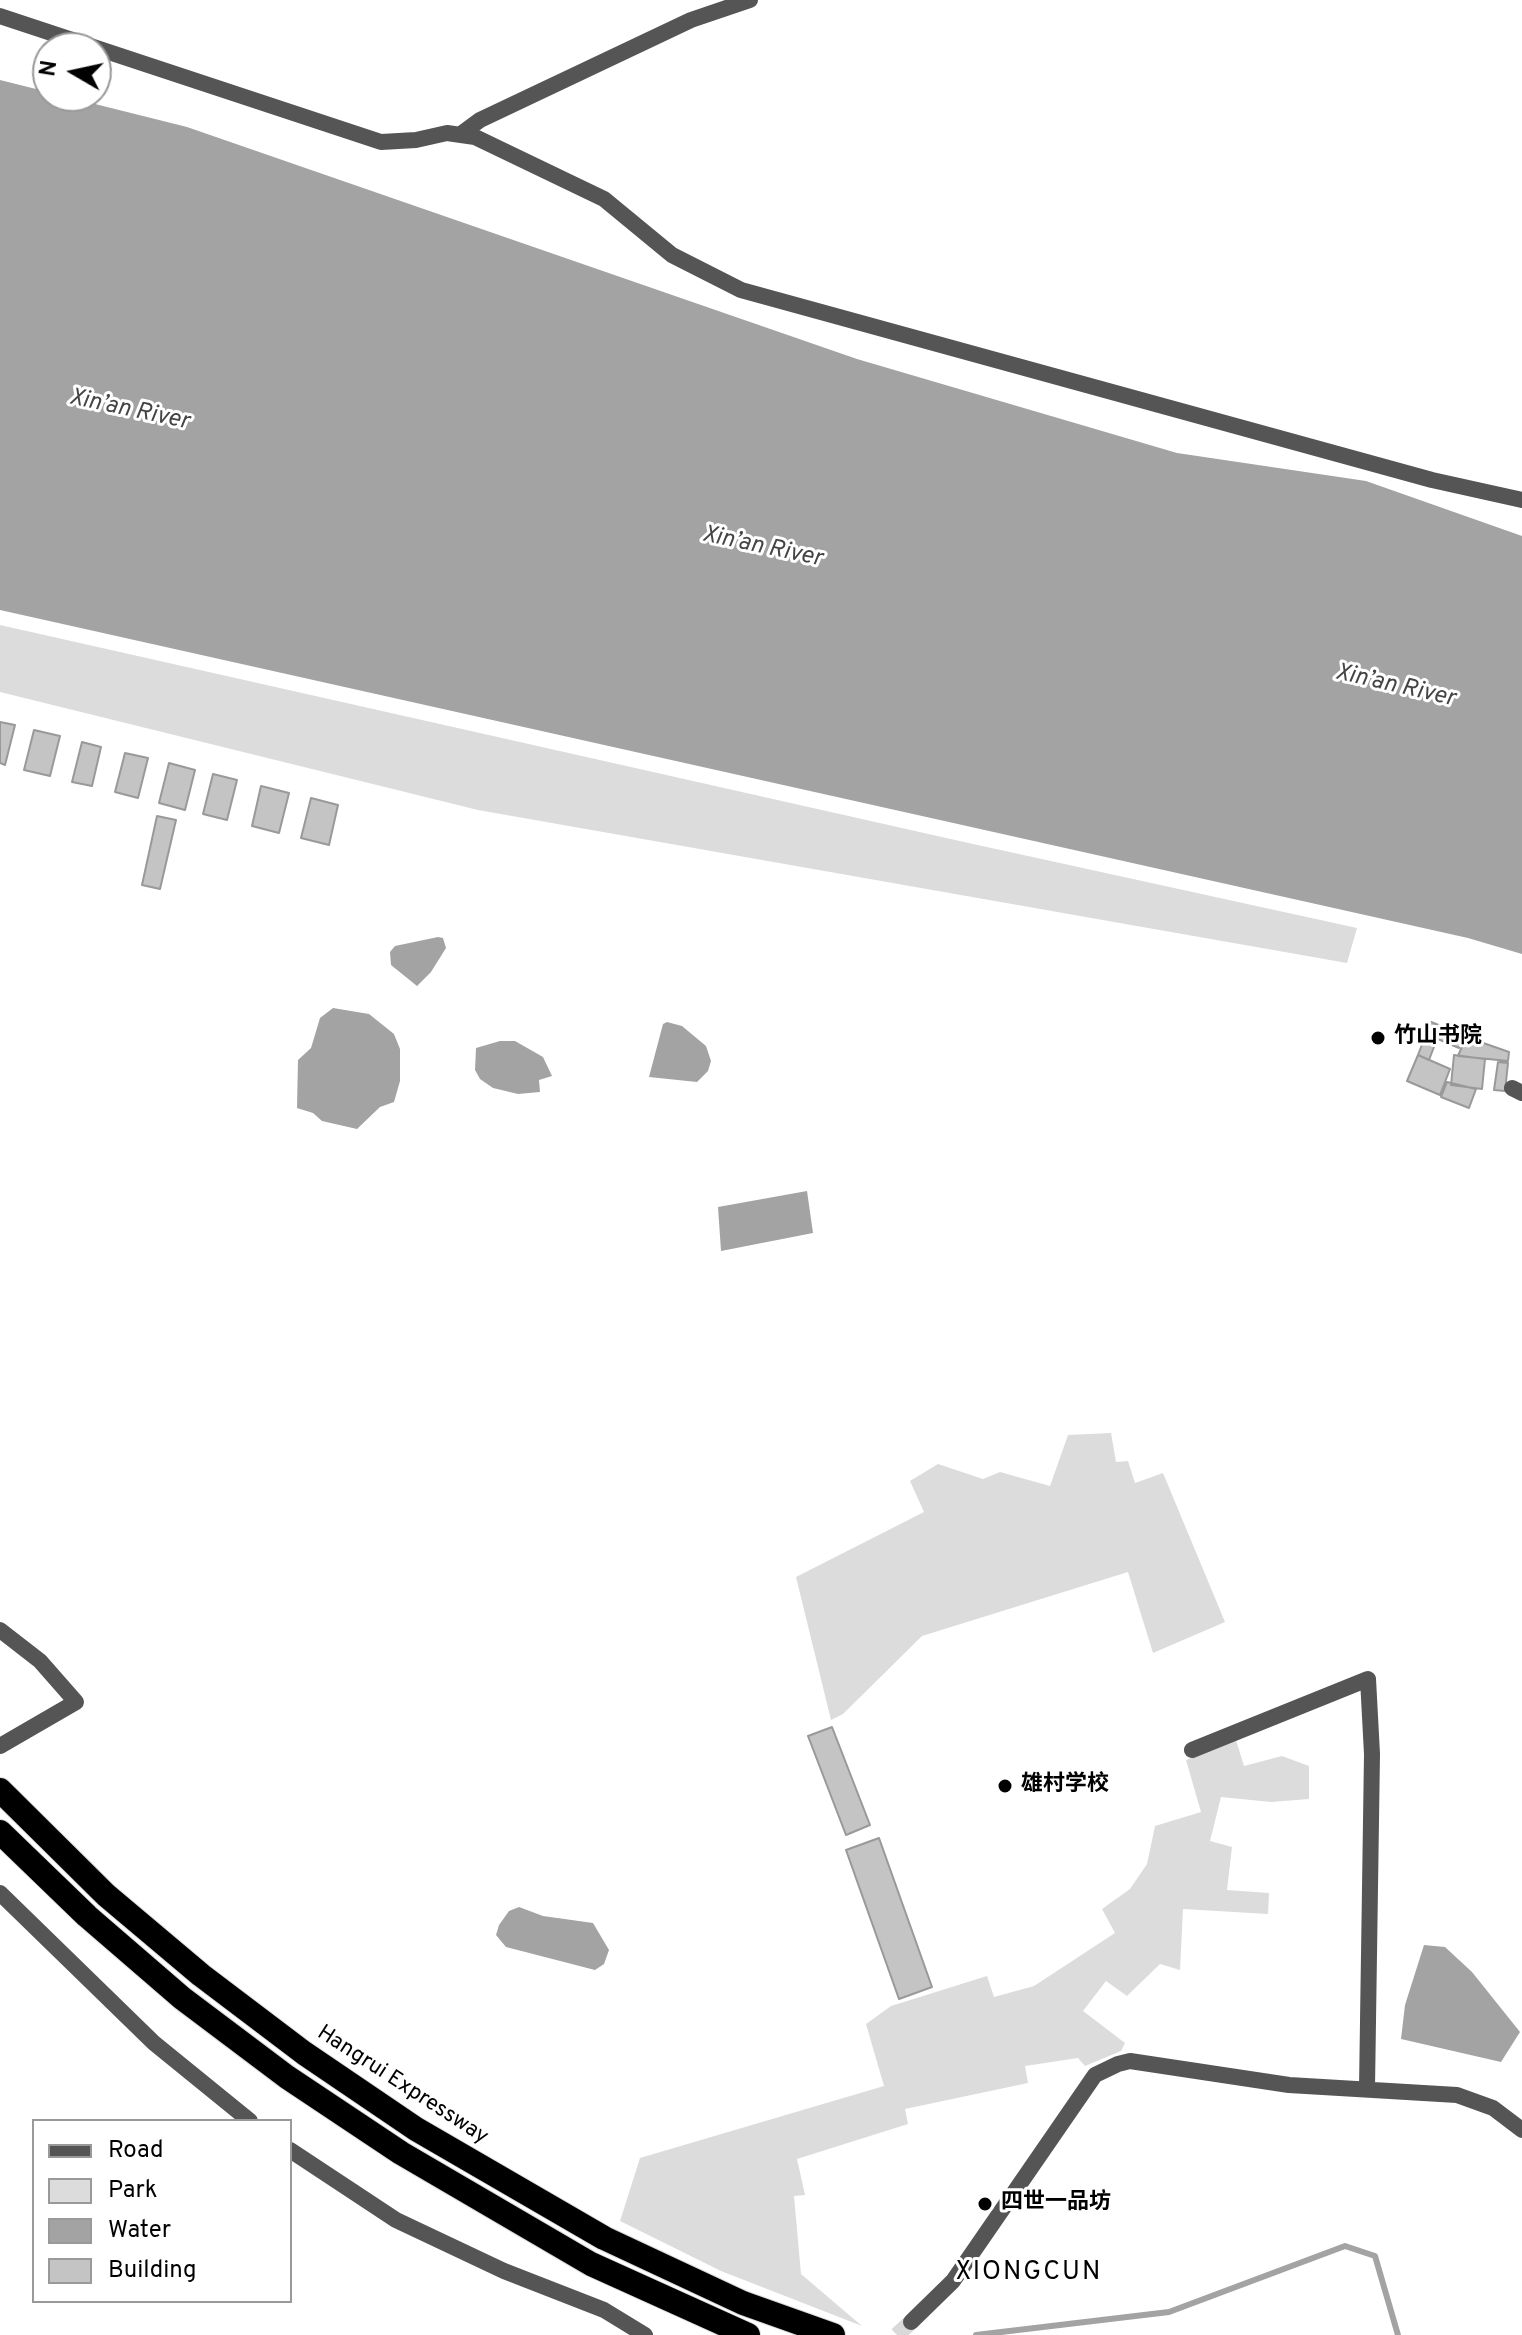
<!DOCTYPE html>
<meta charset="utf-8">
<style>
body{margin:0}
#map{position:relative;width:1522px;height:2335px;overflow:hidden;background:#fff;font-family:Overpass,sans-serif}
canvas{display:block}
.legend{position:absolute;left:32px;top:2119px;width:260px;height:184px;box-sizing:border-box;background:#fff;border:2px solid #999;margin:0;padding:10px 14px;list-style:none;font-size:24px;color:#000}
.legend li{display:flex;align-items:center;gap:16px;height:40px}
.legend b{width:40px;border:2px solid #999}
.north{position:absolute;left:32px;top:32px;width:80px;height:80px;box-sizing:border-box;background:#fff;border:2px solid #999;border-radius:50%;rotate:279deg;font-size:22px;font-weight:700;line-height:32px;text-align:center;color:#000}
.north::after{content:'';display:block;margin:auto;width:28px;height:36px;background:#000;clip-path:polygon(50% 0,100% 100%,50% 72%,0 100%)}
</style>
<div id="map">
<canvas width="1522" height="2335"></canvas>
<ul class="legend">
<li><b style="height:10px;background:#555"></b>Road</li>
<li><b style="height:22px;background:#dcdcdc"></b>Park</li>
<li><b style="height:22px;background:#a3a3a3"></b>Water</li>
<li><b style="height:22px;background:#c4c4c4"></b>Building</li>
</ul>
<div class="north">N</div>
</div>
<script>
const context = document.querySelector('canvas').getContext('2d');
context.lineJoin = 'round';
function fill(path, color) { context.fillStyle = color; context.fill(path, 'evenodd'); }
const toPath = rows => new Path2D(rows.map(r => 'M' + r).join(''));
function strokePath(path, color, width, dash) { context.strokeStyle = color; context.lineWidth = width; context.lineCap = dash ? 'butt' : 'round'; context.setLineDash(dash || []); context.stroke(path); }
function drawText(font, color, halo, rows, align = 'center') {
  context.font = font + ' Overpass,"Noto Sans SC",sans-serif'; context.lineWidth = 6; context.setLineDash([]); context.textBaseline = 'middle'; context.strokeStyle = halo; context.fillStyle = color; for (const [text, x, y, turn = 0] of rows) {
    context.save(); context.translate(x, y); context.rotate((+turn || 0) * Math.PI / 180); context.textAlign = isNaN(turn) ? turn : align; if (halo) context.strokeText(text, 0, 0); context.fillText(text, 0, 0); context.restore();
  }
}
fill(toPath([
 [0,625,964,842,1357,928,1347,963,478,810,0,692],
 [1111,1433,1116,1462,1128,1461,1135,1483,1163,1473,1225,1622,1153,1653,1128,1572,922,1636,843,1714,831,1720,796,1577,924,1512,910,1481,938,1464,983,1479,1000,1472,1050,1486,1068,1435],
 [1236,1740,1244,1766,1282,1756,1309,1766,1309,1799,1271,1802,1221,1797,1210,1841,1232,1847,1227,1890,1269,1893,1268,1914,1183,1909,1180,1970,1160,1964,1127,1996,1106,1981,1083,2011,1125,2043,1121,2051,1085,2066,1078,2058,1025,2066,1028,2083,905,2109,908,2124,797,2159,805,2195,794,2196,801,2274,862,2326,721,2271,620,2221,640,2158,884,2086,866,2024,891,2006,987,1976,994,1997,1034,1986,1115,1933,1102,1909,1130,1889,1147,1864,1155,1826,1201,1812,1186,1760]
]), '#dcdcdc');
fill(toPath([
 [0,80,48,92,48,96,63,96,187,127,857,359,1177,453,1366,481,1522,536,1522,954,1468,938,0,610],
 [438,937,443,938,446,948,431,972,417,986,391,965,390,952,395,946],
 [333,1008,369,1014,394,1034,400,1049,400,1081,394,1102,380,1107,357,1129,322,1121,313,1113,297,1108,298,1060,311,1048,320,1018],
 [667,1022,682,1026,706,1046,711,1061,708,1071,697,1082,649,1077,663,1024],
 [500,1041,515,1041,543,1057,552,1076,539,1080,540,1092,518,1094,493,1088,480,1079,475,1070,476,1048],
 [807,1191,813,1233,721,1251,718,1207],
 [519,1907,543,1916,593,1923,609,1950,604,1964,595,1970,506,1947,496,1935,499,1925,509,1911],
 [1424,1945,1445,1947,1472,1972,1520,2032,1501,2062,1401,2039,1405,2005]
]), '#a3a3a3');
strokePath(toPath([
 [976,2335,1169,2312,1345,2246,1375,2256,1398,2335]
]), '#a3a3a3', 6);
const building = toPath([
 [0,722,15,725,5,765,0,763,0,722],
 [34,730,60,736,50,776,24,770,34,730],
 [82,742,101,747,92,786,72,782,82,742],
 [125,753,148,758,138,798,115,792,125,753],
 [169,763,195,770,185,810,159,803,169,763],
 [213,774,237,780,227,820,203,814,213,774],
 [261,786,289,793,279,833,252,826,261,786],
 [311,798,338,805,329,845,301,838,311,798],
 [157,816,176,820,160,889,142,885,157,816],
 [1431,1022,1464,1035,1459,1048,1426,1034,1431,1022],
 [1426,1034,1437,1039,1429,1060,1418,1055,1426,1034],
 [1466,1037,1509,1052,1508,1061,1458,1056,1466,1037],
 [1418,1055,1450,1069,1440,1095,1407,1081,1418,1055],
 [1454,1055,1485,1059,1482,1089,1451,1085,1454,1055],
 [1498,1062,1508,1063,1505,1091,1494,1090,1498,1062],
 [1447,1082,1476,1089,1469,1108,1441,1097,1447,1082],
 [832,1727,870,1825,846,1835,808,1736,832,1727],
 [879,1838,932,1987,899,1999,846,1850,879,1838]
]);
fill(building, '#c4c4c4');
strokePath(building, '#999', 2);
strokePath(toPath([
 [897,2335,911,2322]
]), '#d9d9d9', 16, [16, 8]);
const highway = toPath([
 [0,1790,106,1895,201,1975,304,2053,416,2129,604,2238,743,2303,833,2335],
 [0,1832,87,1916,182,1998,287,2077,401,2153,591,2264,748,2335]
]);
strokePath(highway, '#dbdbdb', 26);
strokePath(toPath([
 [0,16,381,142,416,140,447,133,475,137,604,199,672,255,741,290,1432,480,1522,500],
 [461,134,480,120,691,20,750,0],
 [1512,1088,1522,1093],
 [0,1630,40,1661,76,1702,0,1746],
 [1192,1750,1368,1679,1372,1754,1367,2088],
 [0,1893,154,2043,250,2121],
 [290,2150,396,2220,504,2271,604,2310,645,2335],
 [911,2322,953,2281,1095,2075,1118,2064,1130,2061,1289,2085,1457,2095,1493,2108,1522,2130]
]), '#555', 16);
strokePath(highway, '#000', 24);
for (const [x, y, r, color] of [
 [1378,1038,8,"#000"],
 [1005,1786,8,"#000"],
 [985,2204,8,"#000"]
]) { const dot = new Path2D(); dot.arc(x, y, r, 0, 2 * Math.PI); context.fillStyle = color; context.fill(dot); strokePath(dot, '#fff', 3); }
drawText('bold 22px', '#000', '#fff', [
 ["竹山书院",1394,1038],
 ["雄村学校",1021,1786],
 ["四世一品坊",1001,2204]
], 'left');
drawText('22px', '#000', '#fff', [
 ["Hangrui Expressway",402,2086,33]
]);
drawText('italic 24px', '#444', '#fff', [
 ["Xin’an River",129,411,12],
 ["Xin’an River",762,548,12],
 ["Xin’an River",1395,687,13]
]);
context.letterSpacing = '2px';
drawText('26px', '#000', '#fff', [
 ["XIONGCUN",1029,2274]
]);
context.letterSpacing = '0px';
</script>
